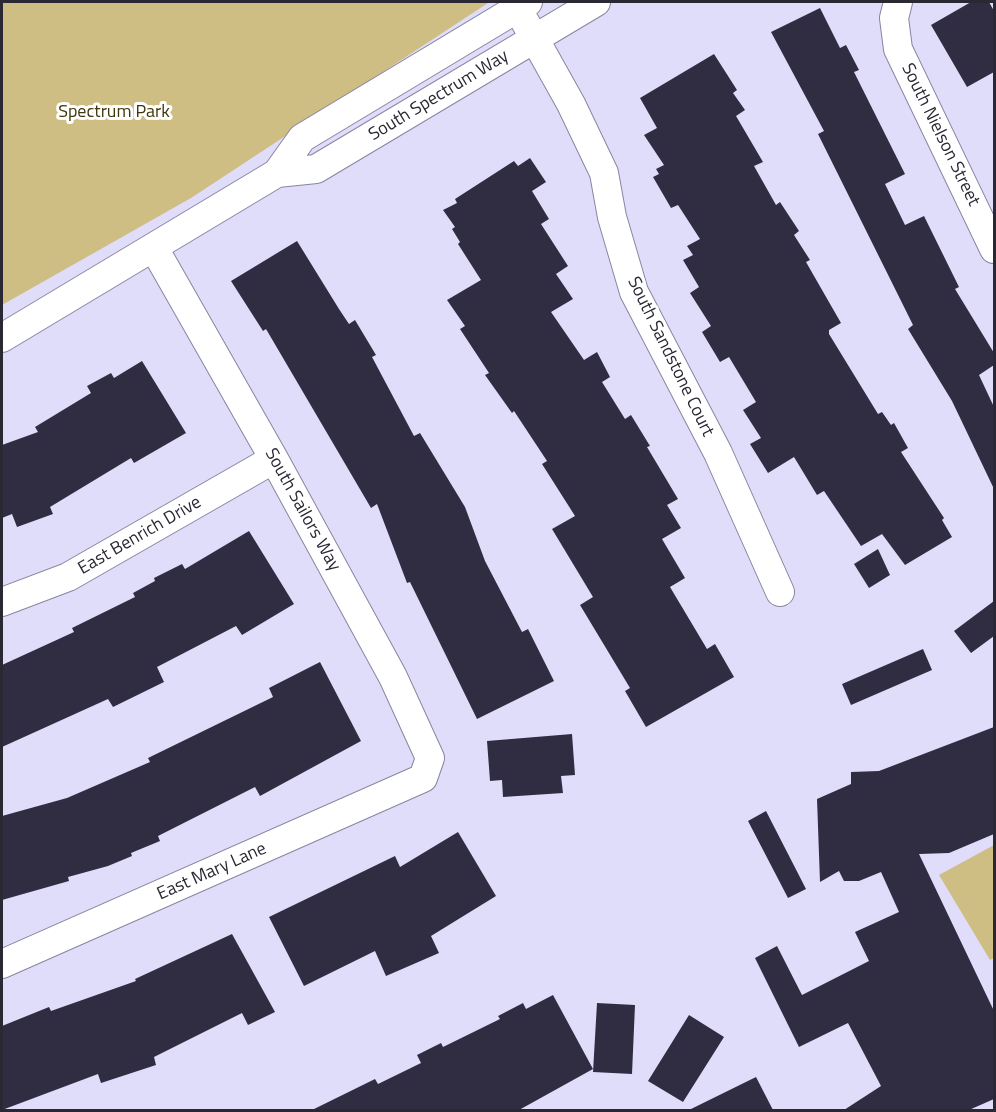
<!DOCTYPE html>
<style>
body{margin:0}
#map{position:relative;width:996px;height:1112px;overflow:hidden;background:#e0ddfa;font-family:"Titillium Web",sans-serif}
canvas{display:block}
.frame{position:absolute;inset:0;border:3px solid #292833;pointer-events:none}
</style>
<div id="map">
<canvas width="996" height="1112"></canvas>
<div class="frame"></div>
</div>
<script>
const context = document.querySelector('canvas').getContext('2d');
context.lineJoin = 'round';
function fill(path, color) { context.fillStyle = color; context.fill(path, 'evenodd'); }
const toPath = rows => new Path2D(rows.map(r => 'M' + r).join(''));
function strokePath(path, color, width, dash) { context.strokeStyle = color; context.lineWidth = width; context.lineCap = dash ? 'butt' : 'round'; context.setLineDash(dash || []); context.stroke(path); }
function drawText(font, color, halo, rows, align = 'center') {
  context.font = font + ' "Titillium Web",sans-serif'; context.lineWidth = 6; context.setLineDash([]); context.textBaseline = 'middle'; context.strokeStyle = halo; context.fillStyle = color; for (const [text, x, y, turn = 0] of rows) {
    context.save(); context.translate(x, y); context.rotate((+turn || 0) * Math.PI / 180); context.textAlign = isNaN(turn) ? turn : align; if (halo) context.strokeText(text, 0, 0); context.fillText(text, 0, 0); context.restore();
  }
}
fill(toPath([
 [2,2,488,2,488,3,191,198,2,305],
 [994,845,994,958,990,960,939,875]
]), '#cebe84');
fill(toPath([
 [971,2,989,2,994,11,994,72,967,87,931,25],
 [820,8,840,48,846,45,859,70,854,72,905,174,885,184,905,225,924,216,959,287,955,289,994,353,994,365,979,375,994,407,994,489,952,401,908,329,913,325,818,134,824,131,771,32],
 [714,54,737,90,733,93,745,110,736,116,763,162,754,166,776,205,780,202,799,231,794,235,810,260,806,262,841,323,829,330,829,334,878,414,882,412,891,425,894,423,908,448,901,452,944,518,942,520,952,537,905,565,882,534,861,546,824,491,817,495,794,457,768,473,750,444,761,438,743,410,756,402,729,357,720,362,702,332,711,326,690,293,699,287,683,260,693,255,687,246,700,239,678,205,671,208,653,177,659,174,656,169,664,165,644,135,657,128,640,98],
 [530,158,546,182,532,191,549,219,541,224,568,266,556,274,573,299,551,312,584,360,597,352,610,377,602,382,625,419,631,415,650,446,647,447,678,499,667,505,681,528,662,539,685,578,670,587,707,649,715,644,734,677,646,727,625,691,630,688,580,605,593,597,552,529,575,516,542,464,547,461,514,411,512,413,485,375,489,373,460,329,465,326,447,300,481,280,458,244,460,242,452,229,455,227,443,210,457,203,455,199,514,161,518,166],
 [297,241,339,309,349,324,355,320,376,355,372,357,414,436,420,433,465,507,485,561,522,632,528,629,554,681,477,719,410,582,407,583,377,504,371,508,266,329,263,331,231,281],
 [142,361,186,433,134,463,131,458,50,507,53,514,17,527,12,514,2,518,2,445,38,432,35,427,91,393,87,386,111,373,114,378],
 [249,531,294,604,242,635,236,626,157,667,164,682,113,707,108,699,2,747,2,665,74,632,72,628,135,597,133,593,155,581,154,578,182,564,185,569],
 [878,549,890,575,869,588,854,564],
 [994,601,994,636,971,653,954,631],
 [923,649,932,670,851,705,842,684],
 [320,662,361,741,260,796,255,787,158,836,160,841,131,853,132,856,108,866,68,877,69,881,2,900,2,816,67,798,150,762,148,758,273,697,269,688],
 [994,727,994,834,949,853,919,854,994,1011,994,1099,969,1110,844,1110,881,1086,848,1023,799,1047,755,958,777,946,802,995,869,961,855,932,899,912,881,872,859,881,844,881,839,871,820,882,817,799,851,784,851,772,879,771],
 [572,734,575,775,561,776,563,793,503,797,502,780,490,781,487,741],
 [766,811,806,889,788,898,748,821],
 [458,832,496,896,431,936,439,953,386,976,375,951,304,986,269,917,395,856,400,867],
 [232,934,275,1012,248,1025,242,1013,154,1057,156,1065,101,1083,98,1074,2,1110,2,1026,49,1007,51,1011,136,981,135,979],
 [553,995,593,1069,519,1110,312,1110,375,1079,378,1084,421,1063,417,1055,441,1043,443,1047,500,1019,498,1016,523,1003,526,1009],
 [597,1003,635,1005,632,1074,593,1072],
 [689,1015,724,1037,683,1102,648,1081],
 [756,1077,773,1110,689,1110]
]), '#302d43');
const minor = toPath([
 [514,2,571,104,604,173,612,217,634,292,718,453,780,592],
 [898,2,894,18,898,49,994,249],
 [277,173,316,169,596,2],
 [2,338,277,173,302,138,528,2],
 [2,602,68,577,274,459],
 [2,964,423,778,430,758,393,677,274,459,154,248]
]);
strokePath(minor, '#8985a0', 30);
strokePath(minor, '#fff', 28);
drawText('18px', '#292833', '#fff', [
 ["South Spectrum Way",439,96,-31],
 ["South Nielson Street",940,135,64],
 ["South Sandstone Court",670,357,64],
 ["South Sailors Way",302,510,61],
 ["East Benrich Drive",140,536,-30],
 ["East Mary Lane",212,872,-24]
]);
drawText('18px', '#40360b', '#fff', [
 ["Spectrum Park",114,113]
]);
</script>
